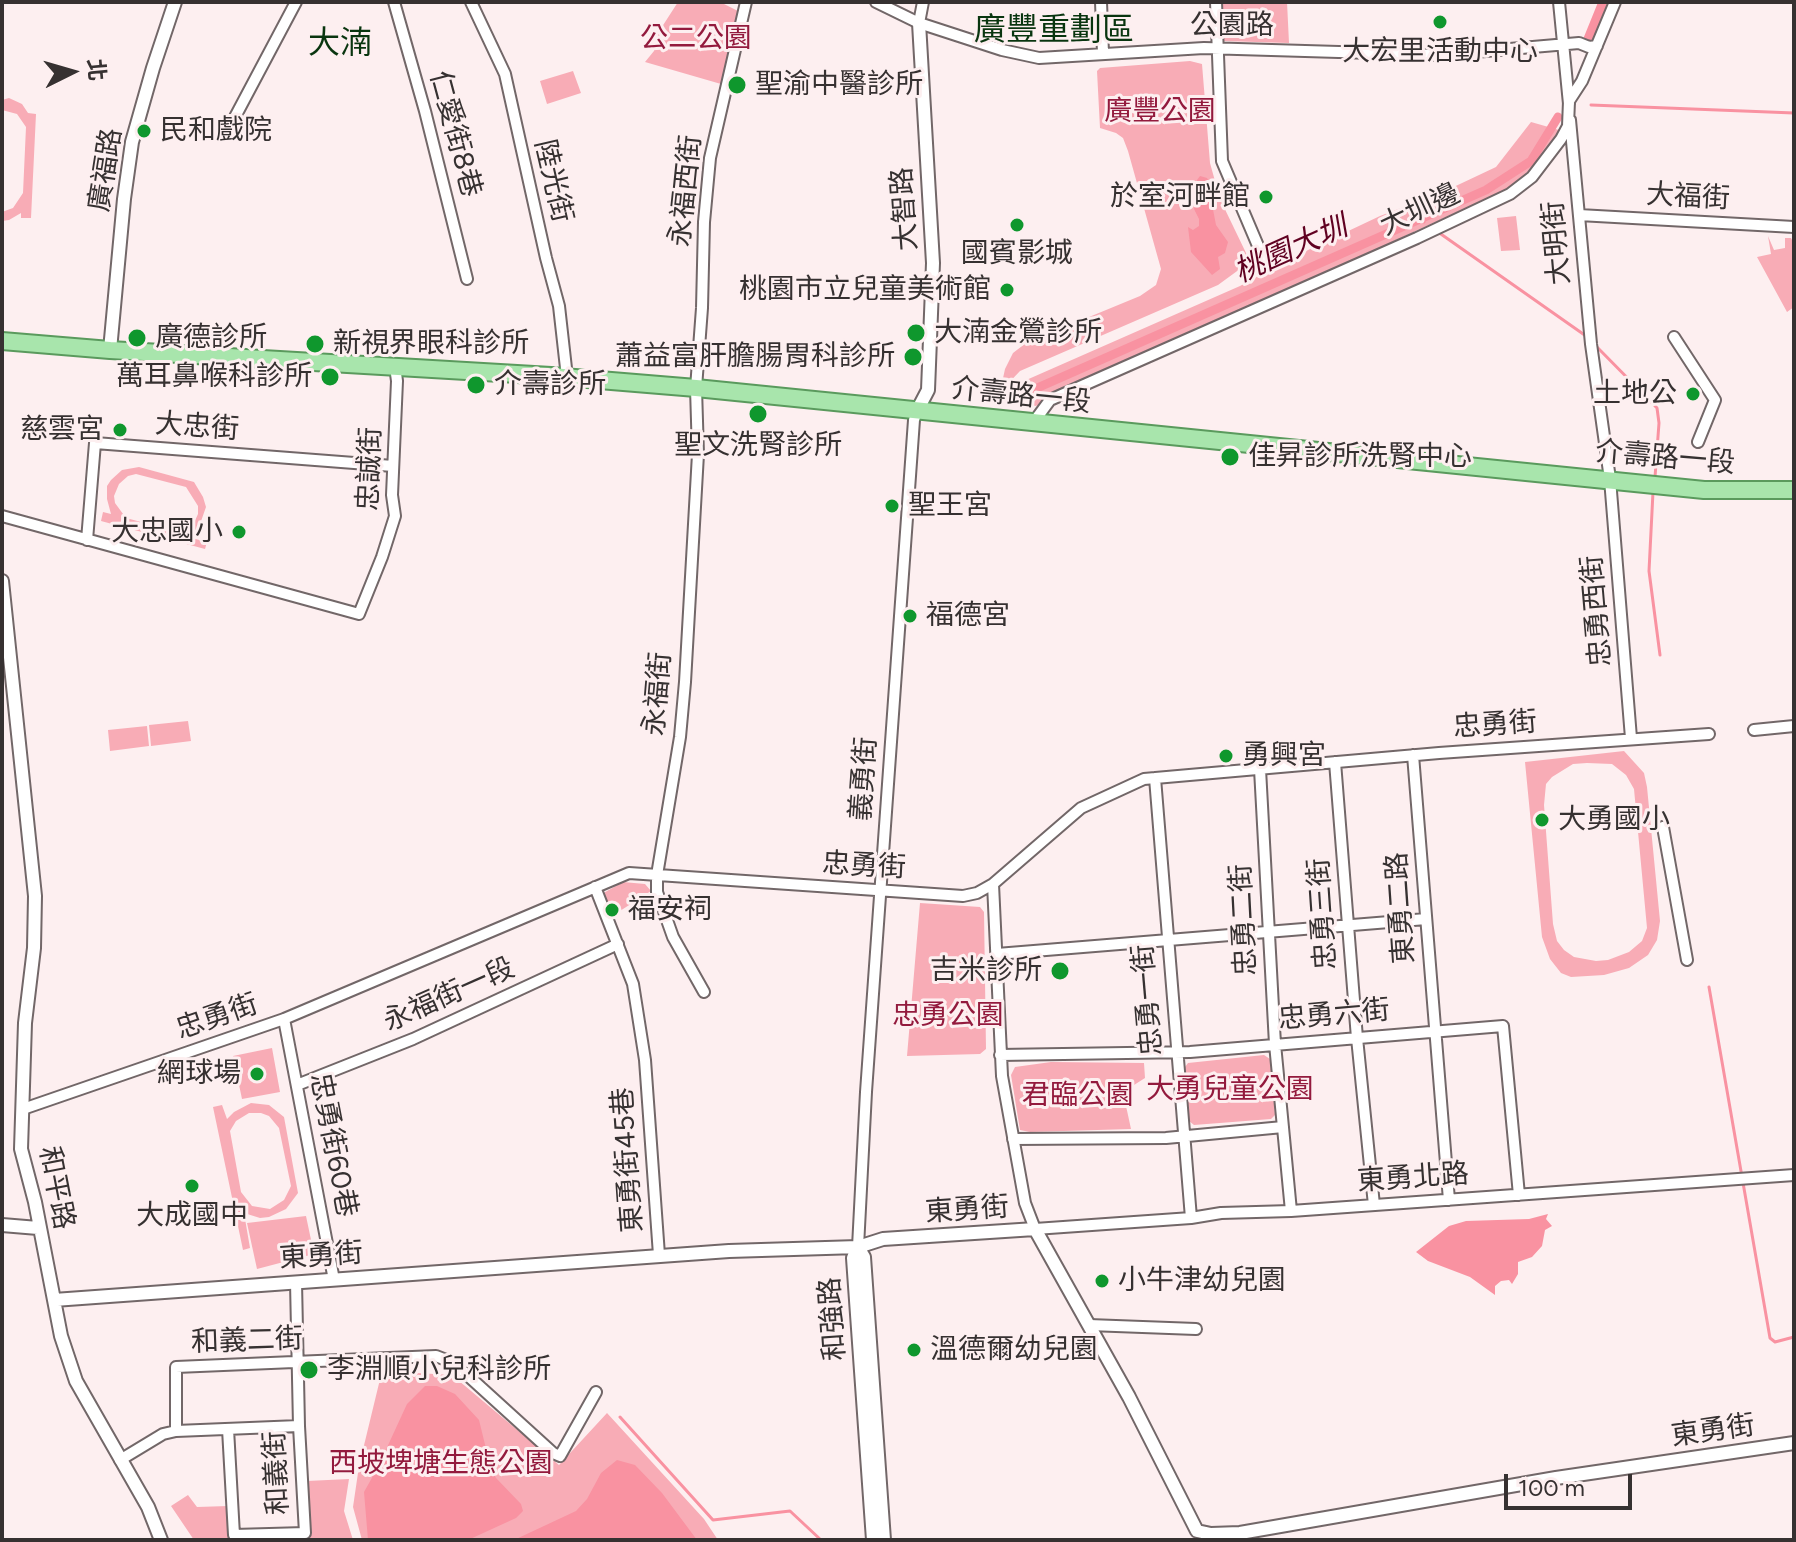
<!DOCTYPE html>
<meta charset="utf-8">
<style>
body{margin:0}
#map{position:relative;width:1796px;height:1542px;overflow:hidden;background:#fdeff0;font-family:Figtree,"Noto Sans TC",sans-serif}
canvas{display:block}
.frame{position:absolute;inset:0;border:4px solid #363131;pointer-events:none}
.north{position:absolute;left:32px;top:32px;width:80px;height:80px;-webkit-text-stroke:6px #fdeff0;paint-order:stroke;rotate:85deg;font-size:22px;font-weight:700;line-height:32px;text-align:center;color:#363131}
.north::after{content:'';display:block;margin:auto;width:28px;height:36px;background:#363131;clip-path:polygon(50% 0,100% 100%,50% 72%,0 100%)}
.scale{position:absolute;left:1504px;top:1474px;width:128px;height:36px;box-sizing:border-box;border:4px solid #363131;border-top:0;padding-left:10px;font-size:24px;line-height:28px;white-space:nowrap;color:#363131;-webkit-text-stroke:6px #fdeff0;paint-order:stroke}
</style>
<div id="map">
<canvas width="1796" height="1542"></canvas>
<div class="frame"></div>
<div class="north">北</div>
<div class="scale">100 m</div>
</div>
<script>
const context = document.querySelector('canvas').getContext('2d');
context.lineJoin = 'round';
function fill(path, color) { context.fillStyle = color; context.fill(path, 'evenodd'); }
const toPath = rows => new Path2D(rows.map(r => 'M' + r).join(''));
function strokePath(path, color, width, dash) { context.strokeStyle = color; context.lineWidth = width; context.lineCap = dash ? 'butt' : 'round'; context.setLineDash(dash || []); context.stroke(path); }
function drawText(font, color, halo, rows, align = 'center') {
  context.font = font + ' Figtree,"Noto Sans TC",sans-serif'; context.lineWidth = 6; context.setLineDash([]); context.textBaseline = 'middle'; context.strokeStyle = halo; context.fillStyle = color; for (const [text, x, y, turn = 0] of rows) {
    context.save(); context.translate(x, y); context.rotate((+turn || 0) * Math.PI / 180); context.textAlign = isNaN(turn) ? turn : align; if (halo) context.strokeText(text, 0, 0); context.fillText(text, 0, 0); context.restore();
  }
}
fill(toPath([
 [678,2,720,2,740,12,721,84,645,62,654,51,658,33],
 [1222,2,1287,2,1289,43,1224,41],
 [1190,61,1202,64,1210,163,1220,199,1247,255,1244,266,1218,285,1020,371,1000,392,1005,369,1013,353,1026,343,1140,296,1156,285,1161,269,1128,151,1123,138,1116,133,1100,128,1097,71,1100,68],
 [573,71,581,93,547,104,540,81],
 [9,98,22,104,28,113,36,114,31,218,21,218,21,213,9,220,2,221,2,212,13,208,23,193,26,127,17,114,2,110,2,100],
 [1531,122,1559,130,1540,161,1509,188,1036,406,1007,400,1024,381,1240,286,1287,260,1380,216,1443,192,1496,167],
 [1516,216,1520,250,1501,251,1497,218],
 [1768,236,1774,250,1785,248,1785,238,1791,238,1794,244,1794,307,1787,312,1757,257,1771,254],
 [139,467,194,482,203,497,206,507,199,527,188,537,207,542,205,549,101,521,103,512,111,514,107,499,107,486,111,480,122,470],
 [136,474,186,487,198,506,198,514,193,525,179,532,126,518,115,503,114,496,119,484,128,476],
 [188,721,191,741,151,746,149,725],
 [147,726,149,746,110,751,108,730],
 [1624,751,1644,773,1647,787,1660,921,1657,940,1648,955,1629,968,1604,975,1571,977,1561,973,1550,959,1542,937,1525,762],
 [1587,763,1612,764,1626,775,1634,789,1647,928,1642,941,1629,952,1608,960,1596,961,1574,957,1564,950,1557,941,1553,924,1544,805,1546,784,1552,777,1573,764],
 [623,882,645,884,651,891,609,918,600,895],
 [920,903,980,907,984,912,986,1049,980,1054,907,1056],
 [272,1048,280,1092,242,1099,233,1056],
 [1264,1055,1270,1059,1275,1115,1271,1119,1194,1125,1189,1121,1185,1067,1188,1063],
 [1051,1062,1144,1063,1145,1078,1123,1092,1131,1129,1030,1132,1020,1130,1011,1075,1015,1067],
 [251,1103,269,1105,284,1117,298,1193,286,1209,269,1217,260,1218,244,1213,250,1248,243,1250,213,1107,222,1105,227,1119,234,1112],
 [249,1113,261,1113,269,1116,279,1128,291,1186,284,1200,270,1209,252,1206,241,1192,230,1131,236,1121],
 [306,1216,314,1254,257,1269,247,1223],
 [382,1371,452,1375,559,1465,607,1413,704,1519,718,1540,362,1540,353,1507,359,1466],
 [349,1479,344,1511,353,1540,280,1540,305,1539,309,1536,307,1481],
 [188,1495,197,1507,228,1506,232,1538,238,1540,194,1540,171,1506]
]), '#f8acb6');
fill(toPath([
 [1200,176,1207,178,1211,185,1212,188,1206,194,1211,199,1216,225,1228,242,1225,253,1218,257,1220,269,1212,275,1191,252,1188,227,1193,230,1199,226,1199,219,1194,209,1199,189,1197,180],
 [1548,1214,1546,1219,1552,1226,1545,1230,1542,1246,1532,1257,1518,1262,1518,1274,1512,1284,1509,1280,1501,1281,1495,1286,1495,1295,1470,1277,1428,1261,1416,1252,1449,1226,1466,1221,1529,1219],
 [425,1386,437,1386,455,1394,479,1420,491,1469,496,1478,521,1504,523,1511,516,1518,468,1540,368,1540,364,1492,378,1467,407,1404],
 [617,1460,635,1465,662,1493,697,1540,514,1540,576,1511,587,1499,601,1473]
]), '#f992a1');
strokePath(toPath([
 [1591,105,1794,113],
 [1420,219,1424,222],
 [1438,232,1586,336],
 [1594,344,1657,408,1659,423,1655,477],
 [1653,492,1649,571,1660,655],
 [1709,987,1770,1338,1775,1342,1794,1337],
 [620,1417,713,1520,790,1511,821,1540]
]), '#f992a1', 3);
strokePath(toPath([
 [1588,39,1603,2],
 [1019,396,1486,190,1531,161,1558,117]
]), '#f992a1', 9);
const minor = toPath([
 [394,2,425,111,467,279],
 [471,2,505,74,546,258,559,306,567,377],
 [876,2,919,23,1002,50,1039,58,1204,48,1440,55,1579,43,1589,47,1597,46],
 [1101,2,1103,53],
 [1216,2,1222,161,1267,267],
 [1559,2,1569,104],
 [919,23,923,2],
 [235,117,296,2],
 [1570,120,1591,344,1610,479,1631,738],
 [1579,215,1794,227],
 [1674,337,1715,400,1698,442],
 [1033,423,1050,400,1417,238,1510,194,1532,177,1561,139,1568,126,1569,101,1582,81,1615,2],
 [2,516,359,614,382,557,395,516,392,495,397,381,395,366],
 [87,540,95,443,393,466],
 [1754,730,1794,726],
 [1413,755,1449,1200],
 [1335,762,1357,1038,1374,1205],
 [1260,769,1275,1044,1291,1211],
 [1155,778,1191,1218],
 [1663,827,1687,960],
 [993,884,1002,1076,1025,1203,1035,1229,1191,1218,1221,1213,1291,1211,1794,1175],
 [595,887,633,984,645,1060,659,1255],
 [997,954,1426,919],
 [704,992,673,937,657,892,657,875,680,737,685,682,698,454,696,388,702,308,704,222,710,158,746,2],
 [284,1019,334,1280],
 [1000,1055,1190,1052,1503,1026,1519,1195],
 [297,1085,413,1039,618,944],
 [23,1109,284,1019,629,873,963,896,977,893,993,884,1081,808,1144,779,1439,753,1709,734],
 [1013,1139,1166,1138,1283,1127],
 [858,1247,866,1092,914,420,917,411],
 [1089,1325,1196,1329],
 [228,1429,234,1535,305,1533,299,1426,296,1282],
 [176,1431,176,1367,436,1356,454,1363,553,1453,560,1456,596,1392],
 [120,1460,163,1434,176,1431,299,1426]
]);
const tertiary = toPath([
 [110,350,124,199,132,142,153,68,175,2],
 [917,411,928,390,933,263,919,23],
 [2,581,35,896,34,948,25,1023,21,1149,35,1202,61,1336,76,1381,148,1507,161,1540],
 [2,1225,38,1228],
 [858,1247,864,1257,884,1540],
 [858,1247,853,1258,873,1540],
 [54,1300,729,1251,858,1247,883,1239,1035,1229,1129,1397,1197,1531,1211,1534,1240,1533,1556,1478,1794,1443]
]);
const primary = toPath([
 [2,341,110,350,551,376,696,388,1704,490,1794,490]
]);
strokePath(minor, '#726768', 14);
strokePath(tertiary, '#726768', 16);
strokePath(primary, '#5a9a5d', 20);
strokePath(minor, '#fff', 10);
strokePath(tertiary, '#fff', 12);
strokePath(primary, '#a8e5ac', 16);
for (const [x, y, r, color] of [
 [1440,22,8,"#0f972d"],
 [737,85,10,"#0f972d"],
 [144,131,8,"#0f972d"],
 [1266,197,8,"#0f972d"],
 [1017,225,8,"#0f972d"],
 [1007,290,8,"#0f972d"],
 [916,333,10,"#0f972d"],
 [137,338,10,"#0f972d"],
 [315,344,10,"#0f972d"],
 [913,357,10,"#0f972d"],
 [330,377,10,"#0f972d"],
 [476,385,10,"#0f972d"],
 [1693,394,8,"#0f972d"],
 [758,414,10,"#0f972d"],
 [120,430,8,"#0f972d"],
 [1230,457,10,"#0f972d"],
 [892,506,8,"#0f972d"],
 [239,532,8,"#0f972d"],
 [910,616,8,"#0f972d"],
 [1226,756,8,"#0f972d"],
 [1542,820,8,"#0f972d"],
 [612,910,8,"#0f972d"],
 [1060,971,10,"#0f972d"],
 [257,1074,8,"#0f972d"],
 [192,1186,8,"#0f972d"],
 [1102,1281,8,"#0f972d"],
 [914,1350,8,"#0f972d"],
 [309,1370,10,"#0f972d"]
]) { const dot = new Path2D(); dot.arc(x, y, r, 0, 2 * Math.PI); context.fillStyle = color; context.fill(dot); strokePath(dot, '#fdeff0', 3); }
drawText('28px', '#363131', '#fdeff0', [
 ["公園路",1232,26],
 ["仁愛街8巷",455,134,75],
 ["廣福路",106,170,-81],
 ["陸光街",553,181,77],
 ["永福西街",686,191,-84],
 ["大福街",1688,197,3],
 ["大智路",905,209,-94],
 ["大圳邊",1420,210,-25],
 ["大明街",1557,243,-95],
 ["介壽路一段",1021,396,6],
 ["大忠街",197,427,4],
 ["介壽路一段",1665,458,5],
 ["忠誠街",370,469,-88],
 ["忠勇西街",1597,611,-95],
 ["永福街",658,694,-85],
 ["忠勇街",1495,725,-4],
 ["義勇街",864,779,-86],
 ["忠勇街",864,866,3],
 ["東勇二路",1401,908,-94],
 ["忠勇三街",1323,914,-94],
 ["忠勇二街",1244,920,-93],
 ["永福街一段",449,995,-24],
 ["忠勇一街",1148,1000,-95],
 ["忠勇六街",1334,1015,-5],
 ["忠勇街",217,1017,-19],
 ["忠勇街60巷",333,1145,79],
 ["東勇街45巷",628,1160,-94],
 ["東勇北路",1413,1178,-4],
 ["和平路",56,1188,79],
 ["東勇街",967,1210,-4],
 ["東勇街",321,1256,-4],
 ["和強路",833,1319,-94],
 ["和義二街",247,1341,-2],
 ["東勇街",1713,1431,-8],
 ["和義街",277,1473,-93]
]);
drawText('28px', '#931a3d', '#fdeff0', [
 ["公二公園",696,39],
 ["廣豐公園",1160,112],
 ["忠勇公園",948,1016],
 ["大勇兒童公園",1230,1090],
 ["君臨公園",1078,1096],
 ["西坡埤塘生態公園",441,1464]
]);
drawText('28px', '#363131', '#fdeff0', [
 ["大宏里活動中心",1440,52,"center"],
 ["聖渝中醫診所",755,85],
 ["民和戲院",160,131],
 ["於室河畔館",1250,197,"right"],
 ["國賓影城",1017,254,"center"],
 ["桃園市立兒童美術館",991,290,"right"],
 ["大湳金鶯診所",934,333],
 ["廣德診所",155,338],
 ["新視界眼科診所",333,344],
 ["蕭益富肝膽腸胃科診所",895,357,"right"],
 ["萬耳鼻喉科診所",312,377,"right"],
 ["介壽診所",494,385],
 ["土地公",1677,394,"right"],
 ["慈雲宮",104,430,"right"],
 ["聖文洗腎診所",758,446,"center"],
 ["佳昇診所洗腎中心",1248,457],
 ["聖王宮",908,506],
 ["大忠國小",223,532,"right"],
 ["福德宮",926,616],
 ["勇興宮",1242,756],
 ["大勇國小",1558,820],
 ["福安祠",628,910],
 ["吉米診所",1042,971,"right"],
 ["網球場",241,1074,"right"],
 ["大成國中",192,1216,"center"],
 ["小牛津幼兒園",1118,1281],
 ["溫德爾幼兒園",930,1350],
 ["李淵順小兒科診所",327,1370]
], 'left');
drawText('italic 30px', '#600121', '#fdeff0', [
 ["桃園大圳",1291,250,-24]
]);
drawText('32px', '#09350f', '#fdeff0', [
 ["廣豐重劃區",1054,31],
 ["大湳",340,44]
]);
</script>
